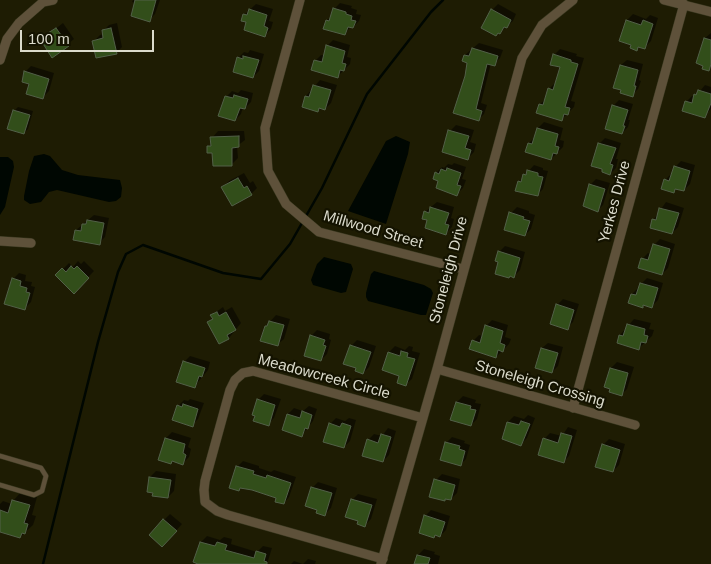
<!DOCTYPE html>
<style>
body{margin:0}
#map{position:relative;width:711px;height:564px;overflow:hidden;background:#1e1c03;font-family:Helvetica,sans-serif}
canvas{display:block}
.scale{position:absolute;left:20px;top:30px;width:134px;height:22px;box-sizing:border-box;border:2px solid #dbdbcc;border-top:0;padding-left:6px;font-size:15px;line-height:18px;white-space:nowrap;color:#dbdbcc;-webkit-text-stroke:4px #141300;paint-order:stroke}
</style>
<div id="map">
<canvas width="711" height="564"></canvas>
<div class="scale">100 m</div>
</div>
<script>
const context = document.querySelector('canvas').getContext('2d');
context.lineJoin = 'round';
function fill(path, color) { context.fillStyle = color; context.fill(path, 'evenodd'); }
const toPath = rows => new Path2D(rows.map(r => 'M' + r).join(''));
function strokePath(path, color, width, dash) { context.strokeStyle = color; context.lineWidth = width; context.lineCap = dash ? 'butt' : 'round'; context.setLineDash(dash || []); context.stroke(path); }
function drawText(font, color, halo, rows, align = 'center') {
  context.font = font + ' Helvetica,sans-serif'; context.lineWidth = 4.5; context.setLineDash([]); context.textBaseline = 'middle'; context.strokeStyle = halo; context.fillStyle = color; for (const [text, x, y, turn = 0] of rows) {
    context.save(); context.translate(x, y); context.rotate((+turn || 0) * Math.PI / 180); context.textAlign = isNaN(turn) ? turn : align; if (halo) context.strokeText(text, 0, 0); context.fillText(text, 0, 0); context.restore();
  }
}
fill(toPath([
 [396,136,410,142,408,154,386,224,348,211,386,141],
 [44,154,50,156,62,170,78,175,120,180,122,188,121,197,116,201,109,202,57,190,49,192,41,202,30,204,24,200,24,196,29,171,34,156],
 [0,157,8,157,13,161,14,167,5,207,0,215],
 [324,257,351,264,353,269,346,292,341,293,313,285,311,280,317,264],
 [374,271,424,285,431,289,433,293,426,315,421,315,368,301,366,297,366,293,371,274]
]), '#000702');
fill(toPath([
 [133,0,160,0,155,14,149,20,136,3,132,2],
 [340,3,352,6,351,8,357,10,356,14,361,15,359,21,353,27,351,26,345,34,327,20,332,16,334,9],
 [256,4,273,9,269,21,273,22,271,29,265,35,247,22,244,15],
 [498,4,516,14,513,21,500,32,492,10],
 [633,14,646,19,650,15,658,18,651,41,645,47,640,46,637,49,633,44,621,40,627,20],
 [63,23,74,39,53,56,43,43,51,35,50,33],
 [117,23,122,47,116,53,94,41,100,35,104,34,103,31,109,25],
 [711,33,711,67,708,70,705,65,698,62,705,38],
 [333,40,350,45,347,57,351,58,350,64,337,77,315,61,321,55,325,56,327,46],
 [479,43,503,50,500,58,494,64,491,63,481,103,487,105,484,114,478,120,466,76,469,62,465,55],
 [560,49,577,54,576,56,584,58,571,101,575,102,574,107,562,119,538,112,540,104,547,98,549,89,555,83,562,67,554,55],
 [250,50,264,54,259,71,253,77,238,58,244,52,248,53],
 [627,60,643,64,639,80,641,81,638,89,632,95,621,65],
 [31,66,54,73,49,91,43,97,30,83,25,72],
 [320,80,337,85,331,103,325,109,320,107,317,110,306,96],
 [705,85,711,87,711,109,704,116,686,102,692,96,695,97],
 [241,90,253,93,251,102,245,108,243,107,241,114,235,120,226,97,232,91,238,93],
 [619,100,633,104,628,120,630,120,628,127,622,133,613,106],
 [18,107,33,111,28,129,24,133,14,111],
 [544,122,563,128,560,140,564,141,563,147,551,159,529,143,535,137,538,128],
 [456,125,474,130,470,142,476,144,474,152,468,158,450,131],
 [218,131,244,131,245,140,237,146,238,158,232,164,214,152,209,146,212,143,212,138],
 [605,138,621,143,616,159,618,159,616,168,610,174,599,144],
 [681,161,695,165,690,184,684,190,677,188,674,191,665,180,671,174,673,174,675,167],
 [454,163,466,167,462,179,466,180,463,188,457,194,440,180,436,173,442,167,444,168,448,164,452,165],
 [534,165,543,168,543,170,548,171,543,189,537,195,519,182],
 [244,173,250,183,253,181,257,188,251,194,223,187,229,181],
 [596,179,610,183,603,205,597,211,590,185],
 [437,202,454,207,451,218,454,219,452,227,446,233,429,219,425,212],
 [666,202,684,208,678,227,672,233,654,219],
 [517,207,529,211,529,213,535,215,531,229,525,235,511,213],
 [94,215,109,218,105,237,99,243,76,230],
 [660,239,675,244,668,268,662,274,642,259,648,253,651,254,654,245],
 [505,246,525,252,520,270,514,276,500,261,499,252],
 [78,261,81,264,84,261,94,271,74,292,57,275,69,263,73,267],
 [19,273,26,275,25,281,32,282,31,286,35,287,31,302,25,308,13,279],
 [647,278,663,283,658,300,652,306,644,304,642,306,632,294,638,288,639,289,641,284],
 [563,299,579,304,573,322,567,328,557,305],
 [223,307,225,311,232,307,241,323,229,338,219,343,208,323,213,318,212,315],
 [276,315,290,319,284,339,278,344,266,326],
 [634,319,651,323,649,329,654,330,652,336,639,348,620,335],
 [492,320,508,325,505,337,511,339,509,344,496,357,473,341,479,335,483,336,486,326],
 [317,330,330,334,329,339,331,340,327,354,321,360,311,336],
 [357,340,376,346,369,367,363,373,357,367,351,346],
 [548,343,563,347,558,366,552,372,542,348],
 [395,346,405,350,409,346,413,347,412,351,420,353,412,379,406,384,389,352],
 [190,356,210,362,208,370,194,387,184,362],
 [617,362,634,367,627,389,621,395,611,368],
 [264,394,281,399,274,418,268,424,258,400],
 [463,396,476,400,475,403,481,404,477,419,471,425,457,402],
 [190,399,204,403,198,419,192,425,178,406,184,400,188,401],
 [309,406,317,409,313,421,302,435,288,414,294,408,303,411],
 [528,415,535,418,527,438,521,444,503,439,508,422,514,416,524,419],
 [336,418,345,421,349,418,356,420,350,441,344,447,330,424],
 [568,427,577,430,569,456,563,462,544,439,550,433,562,436],
 [388,428,396,431,389,455,383,461,368,440,374,434,382,436],
 [172,432,191,438,188,447,191,449,189,457,183,463,173,460,171,463,160,459,166,438],
 [452,437,465,441,464,443,470,445,466,459,460,465,446,443],
 [609,439,625,444,619,465,613,471,603,445],
 [243,461,259,466,259,468,271,472,274,470,296,477,289,497,284,503,277,498,252,489,242,487,239,490,237,467],
 [156,471,176,474,174,491,168,497,148,491,150,477],
 [442,474,460,479,457,493,451,499,446,498,436,480],
 [318,482,337,488,331,508,325,514,312,488],
 [21,492,37,497,32,515,36,516,33,525,20,537,0,531,0,504,3,501,12,504,13,501],
 [358,494,377,499,371,519,365,525,359,520,352,500],
 [431,510,450,516,446,530,440,536,436,534,434,537,425,516],
 [170,514,182,524,168,540,164,520],
 [207,536,220,540,224,537,232,539,231,544,257,552,263,546,272,548,267,564,202,564,195,562,201,542],
 [424,549,435,552,434,554,440,556,438,564,413,564,417,561,418,555],
 [308,559,316,561,315,564,303,564],
 [294,561,303,564,291,564]
]), '#0007');
strokePath(toPath([
 [43,564,98,342,118,272,126,254,143,245,223,273,261,279,290,244,322,188,367,94,431,12,443,0]
]), '#000702', 2.5);
const building = toPath([
 [135,0,156,0,150,22,131,16,135,0],
 [333,8,346,12,346,14,352,16,351,20,356,21,353,28,348,27,345,35,323,29,326,20,329,21,333,8],
 [249,9,267,15,264,26,268,28,265,37,244,30,246,22,241,21,243,14,247,15,249,9],
 [491,9,511,20,507,28,504,27,500,34,498,33,496,36,481,28,491,9],
 [626,20,641,25,643,20,653,24,645,49,638,47,637,51,630,48,631,45,619,41,626,20],
 [56,28,69,46,52,58,42,42,51,36,48,33,56,28],
 [111,28,117,54,96,58,92,41,103,38,102,30,111,28],
 [704,38,711,40,711,64,709,71,702,69,703,66,696,63,704,38],
 [326,45,345,51,342,63,346,64,344,71,340,70,338,78,311,70,314,60,322,62,326,45],
 [472,48,498,56,495,66,487,64,476,109,482,111,479,121,453,113,465,76,467,63,462,61,464,55,469,56,472,48],
 [553,54,571,60,571,62,578,64,565,107,570,108,568,115,564,114,562,121,536,113,539,104,543,105,548,88,553,90,560,67,550,65,553,54],
 [243,56,259,60,253,78,233,72,237,57,243,59,243,56],
 [620,65,638,70,634,86,636,86,633,97,620,93,621,90,613,88,620,65],
 [24,71,49,79,43,99,26,94,29,84,22,82,24,71],
 [313,85,331,90,325,110,319,108,318,112,302,107,305,96,309,97,313,85],
 [698,90,711,94,711,103,705,118,682,111,685,101,692,103,694,94,696,95,698,90],
 [234,95,248,99,245,109,240,108,235,121,218,116,225,96,233,98,234,95],
 [612,105,628,110,623,126,625,126,622,134,605,129,612,105],
 [13,110,30,115,24,134,7,129,13,110],
 [537,128,558,134,555,146,559,147,557,154,553,153,551,160,525,152,528,143,532,144,537,128],
 [448,130,469,136,465,148,471,150,468,160,442,152,448,130],
 [239,136,239,147,232,148,232,166,213,166,212,153,207,153,207,146,211,146,210,137,239,136],
 [598,143,616,148,610,164,613,165,610,175,602,172,602,169,591,166,598,143],
 [674,166,690,171,684,191,675,189,674,193,661,189,664,179,669,181,674,166],
 [447,168,461,173,457,185,461,186,457,196,436,188,438,181,433,179,435,172,439,174,441,169,446,171,447,168],
 [527,170,538,173,538,176,543,177,538,196,515,191,518,181,521,182,523,174,526,175,527,170],
 [238,178,244,188,247,186,252,195,232,206,221,187,238,178],
 [589,184,605,189,598,212,583,206,589,184],
 [430,207,449,213,445,224,449,225,446,235,425,228,427,220,422,219,424,211,429,213,430,207],
 [659,208,679,213,672,234,650,228,652,219,656,220,659,208],
 [509,212,524,217,523,219,530,221,525,236,504,230,509,212],
 [87,220,104,223,100,245,73,240,75,230,81,231,82,224,86,224,87,220],
 [653,244,670,249,662,275,638,268,641,258,648,260,653,244],
 [498,251,520,258,514,278,510,276,509,278,495,274,498,262,495,261,498,251],
 [71,266,74,269,77,266,89,278,74,294,55,275,62,268,66,272,71,266],
 [12,278,21,281,20,286,27,288,26,292,30,293,25,310,4,304,12,278],
 [640,283,658,288,652,308,643,305,643,308,628,303,631,294,636,295,640,283],
 [556,304,574,310,568,330,550,324,556,304],
 [217,312,219,316,226,312,236,330,227,335,229,339,219,344,207,322,213,319,210,315,217,312],
 [269,321,284,325,278,346,260,341,265,326,267,326,269,321],
 [627,324,645,329,644,335,648,336,646,343,641,342,639,350,617,343,619,335,623,336,627,324],
 [485,325,503,331,500,343,505,345,503,352,498,350,496,358,469,349,472,340,480,343,485,325],
 [310,335,325,340,323,345,326,346,321,361,304,356,310,335],
 [350,345,371,352,363,374,355,371,356,368,343,364,350,345],
 [541,348,558,353,552,373,535,368,541,348],
 [401,351,408,353,407,357,415,359,406,386,397,383,399,376,382,370,388,352,400,356,401,351],
 [183,361,205,368,202,377,199,376,195,388,176,382,183,361],
 [610,368,628,373,622,396,609,392,610,389,604,387,610,368],
 [257,399,275,405,269,426,253,421,255,416,252,415,257,399],
 [456,402,471,406,470,409,476,410,471,426,450,420,456,402],
 [183,404,198,409,193,427,172,420,177,405,182,407,183,404],
 [302,411,312,415,308,429,305,428,302,437,282,430,287,414,300,418,302,411],
 [521,421,530,424,521,446,502,439,507,422,519,425,521,421],
 [329,423,340,427,342,423,351,426,344,448,323,442,329,423],
 [561,433,572,436,564,463,538,455,543,438,558,443,561,433],
 [381,434,391,437,383,462,362,456,367,439,378,443,381,434],
 [165,438,185,444,183,453,186,455,183,465,172,461,171,464,158,460,165,438],
 [445,442,460,446,459,449,465,451,461,466,440,460,445,442],
 [602,444,620,450,613,472,595,467,602,444],
 [236,466,254,471,253,474,266,478,267,475,291,483,284,504,275,502,276,498,252,490,240,488,239,491,229,488,236,466],
 [149,477,171,480,168,498,152,496,153,493,147,492,149,477],
 [434,479,455,485,451,500,445,499,445,501,429,497,434,479],
 [311,487,332,493,325,516,316,513,317,510,305,506,311,487],
 [351,499,372,505,365,527,357,524,358,521,345,517,351,499],
 [12,500,30,505,24,523,28,524,25,534,22,533,20,538,0,532,0,510,8,513,12,500],
 [424,515,445,522,440,537,435,535,434,538,419,533,424,515],
 [163,519,177,531,162,547,149,535,163,519],
 [200,542,215,546,217,542,227,545,225,550,254,558,256,551,266,554,264,561,267,562,267,564,198,564,193,562,200,542],
 [417,555,430,558,428,564,414,564,417,555]
]);
fill(building, '#324e1a');
strokePath(building, '#526048', 1);
const service = toPath([
 [0,456,41,468,46,476,42,491,34,495,0,485]
]);
const minor = toPath([
 [300,0,265,128,268,171,286,204,319,232,463,269],
 [664,0,711,12],
 [0,60,7,39,19,23,43,2,53,0],
 [0,241,31,243],
 [437,369,635,425],
 [573,408,684,4],
 [383,559,228,515,217,511,205,502,204,490,205,481,230,390,235,380,243,373,253,371,423,418],
 [381,564,437,369,522,58,542,25,573,0]
]);
strokePath(service, '#38371f', 5.5);
strokePath(minor, '#38371f', 10);
strokePath(service, '#5e513a', 4.5);
strokePath(minor, '#5e513a', 9);
drawText('15px', '#dbdbcc', '#141300', [
 ["Yerkes Drive",615,202,-75],
 ["Millwood Street",373,230,16],
 ["Stoneleigh Drive",449,270,-75],
 ["Meadowcreek Circle",324,377,15],
 ["Stoneleigh Crossing",540,384,16]
]);
</script>
